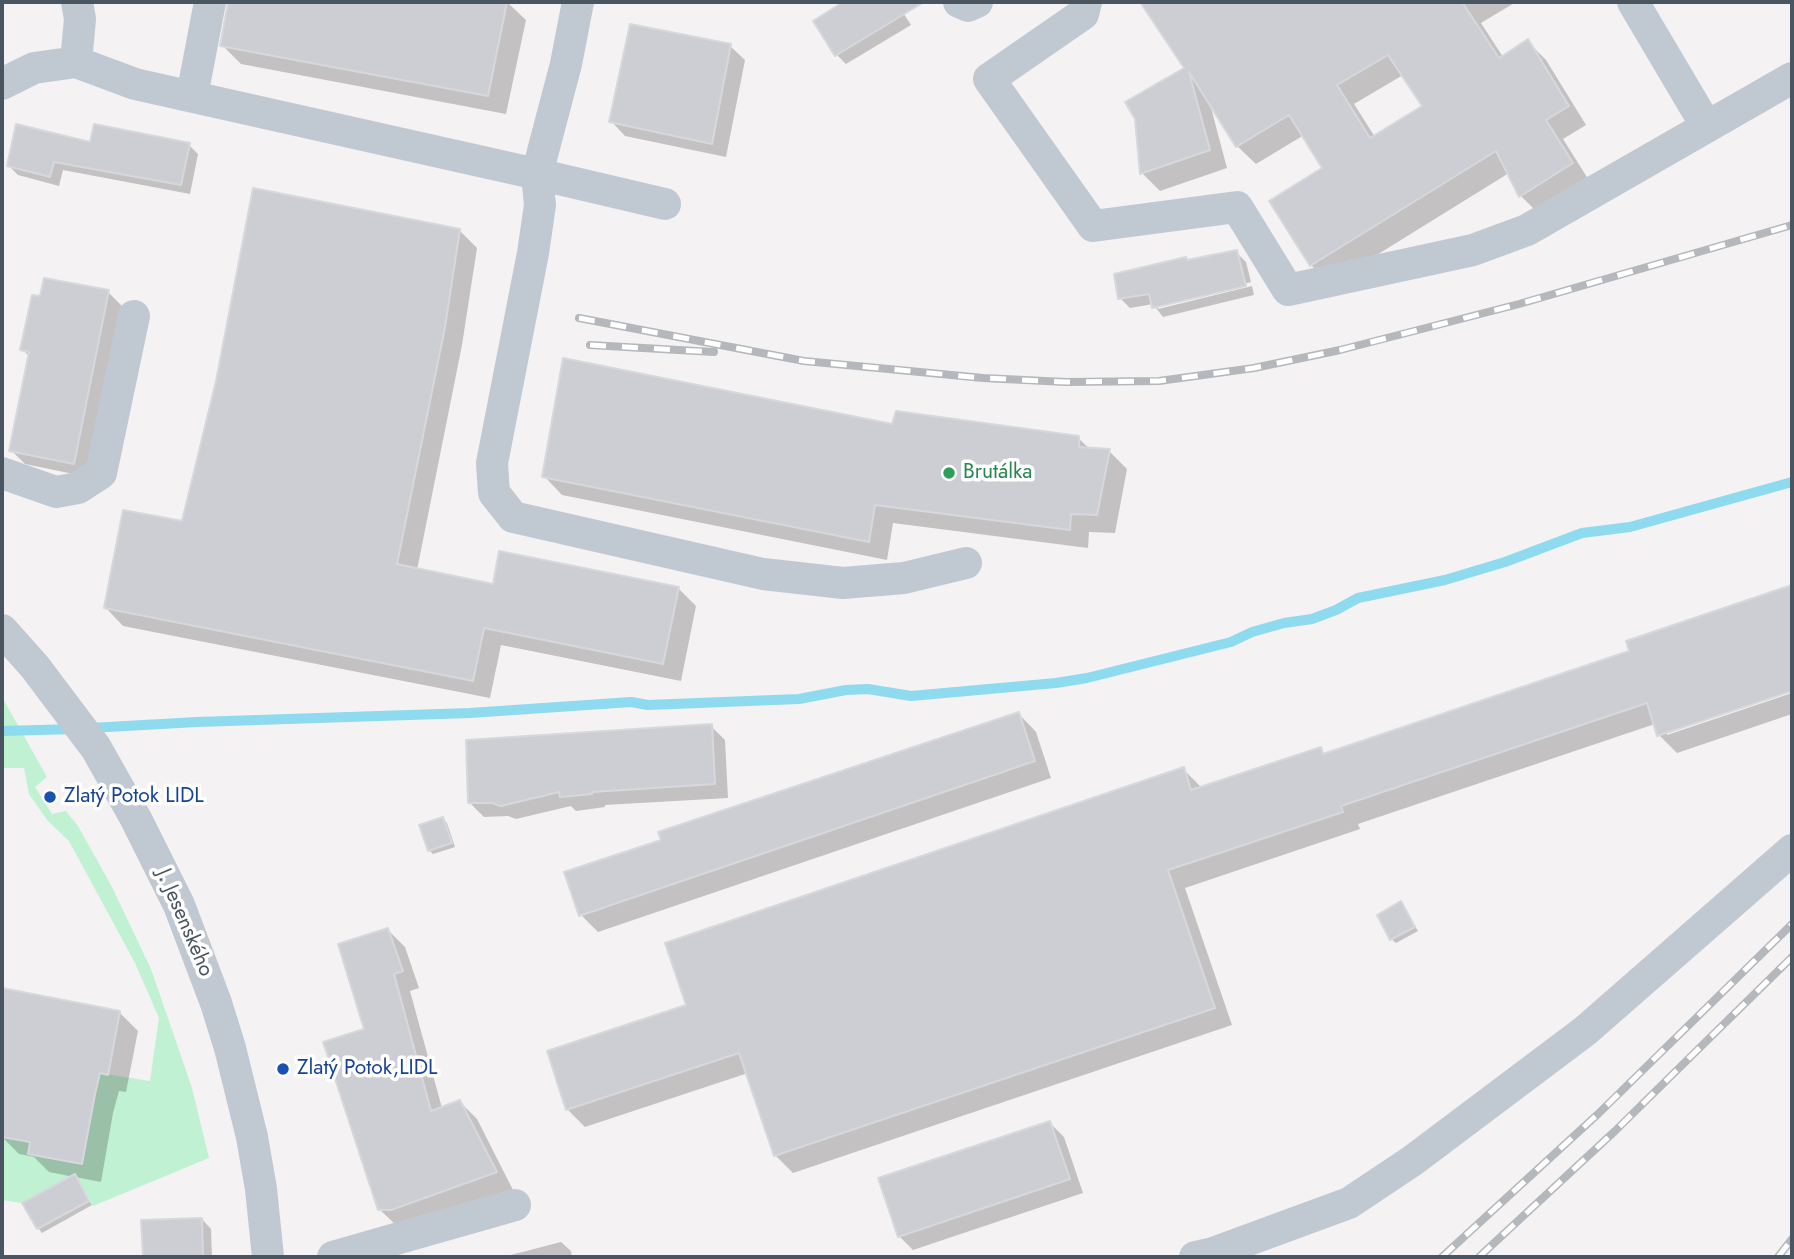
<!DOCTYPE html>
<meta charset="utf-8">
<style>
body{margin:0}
#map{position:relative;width:1794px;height:1259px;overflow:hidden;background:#f4f2f2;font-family:Jost,sans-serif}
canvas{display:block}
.frame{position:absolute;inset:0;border:4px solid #495560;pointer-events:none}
</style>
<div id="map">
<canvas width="1794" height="1259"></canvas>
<div class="frame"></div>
</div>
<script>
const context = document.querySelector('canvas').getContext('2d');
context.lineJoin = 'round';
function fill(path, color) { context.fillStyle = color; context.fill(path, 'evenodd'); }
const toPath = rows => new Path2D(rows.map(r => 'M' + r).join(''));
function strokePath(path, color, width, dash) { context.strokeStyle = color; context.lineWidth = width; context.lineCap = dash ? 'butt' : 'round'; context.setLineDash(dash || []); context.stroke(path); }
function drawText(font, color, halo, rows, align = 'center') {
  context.font = font + ' Jost,sans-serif'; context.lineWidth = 7; context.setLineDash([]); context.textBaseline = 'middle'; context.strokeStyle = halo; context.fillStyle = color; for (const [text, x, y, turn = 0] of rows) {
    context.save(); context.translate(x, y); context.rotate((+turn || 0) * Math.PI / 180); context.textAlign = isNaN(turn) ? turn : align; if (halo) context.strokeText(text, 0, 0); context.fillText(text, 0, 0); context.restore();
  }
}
fill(toPath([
 [2,697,47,777,35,787,52,814,66,811,78,826,112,887,151,969,192,1088,209,1158,93,1206,75,1175,22,1203,2,1200,2,1137,30,1142,28,1154,82,1164,100,1073,150,1081,159,1018,135,963,69,841,47,820,29,794,24,768,2,768]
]), '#c1f1d3');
fill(toPath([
 [230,2,507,2,526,20,506,114,241,64,222,45],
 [846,2,896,2,911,25,846,64,837,55,815,21],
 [1151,2,1516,2,1481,23,1503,57,1527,41,1546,60,1586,125,1563,139,1590,182,1539,214,1521,196,1509,173,1330,284,1311,265,1272,202,1325,169,1304,135,1256,164,1237,146,1210,104,1227,168,1160,191,1142,173,1187,69,1144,6],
 [1403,75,1425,106,1375,137,1354,104],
 [730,46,745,60,726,157,625,136,611,121],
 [92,144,189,145,198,154,190,194,63,170,59,186,18,175,9,166],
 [459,230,477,248,462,345,417,570,494,586,678,588,696,606,681,681,501,645,490,698,123,626,106,608],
 [1236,252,1246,262,1251,282,1158,305,1158,309,1252,286,1254,295,1163,317,1153,304,1130,308,1120,298,1188,262],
 [108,292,122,306,88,477,25,464,11,450,30,357,22,349],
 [894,426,1078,438,1090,449,1109,451,1127,469,1115,533,1089,532,1088,548,893,523,887,560,562,495,544,476],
 [1792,587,1792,689,1667,731,1667,735,1792,693,1792,714,1677,753,1659,735,1655,724,1358,824,1360,829,1185,888,1232,1025,793,1173,775,1155,748,1073,585,1127,567,1109,688,1006,1183,769,1202,788,1320,749,1326,755,1631,652,1628,642],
 [1019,714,1036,732,1051,778,598,932,581,915,663,841],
 [711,726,725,740,728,798,605,805,605,807,576,811,571,806,516,819,508,816,484,817,470,803],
 [443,819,447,823,455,847,433,854,429,850],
 [1401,903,1418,931,1396,943,1391,939],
 [388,930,405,947,419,988,410,991,442,1108,460,1102,477,1119,513,1190,409,1227,397,1226,379,1209,366,1030],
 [2,990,119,1012,138,1031,126,1092,119,1091,113,1113,101,1182,75,1177,92,1205,42,1233,38,1228,74,1177,49,1172,34,1157,19,1154,2,1137,5,1111,2,1110],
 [1050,1123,1064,1137,1083,1193,913,1250,899,1236],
 [202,1219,211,1229,212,1257,145,1257,143,1222],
 [561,1242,571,1251,572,1257,503,1257]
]), '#0003');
strokePath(toPath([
 [90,728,197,722,470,713,631,702,648,705,799,699,846,690,868,689,911,696,1056,683,1087,678,1231,642,1252,632,1284,623,1312,619,1336,610,1358,598,1445,580,1505,562,1582,533,1630,527,1792,482],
 [2,731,75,729]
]), '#8edaee', 10);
const building = toPath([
 [228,2,507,2,488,96,220,46,228,2],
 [843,2,924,2,835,56,813,21,843,2],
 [1140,2,1462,2,1499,58,1528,39,1569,106,1546,120,1573,163,1519,197,1496,151,1310,266,1269,201,1322,168,1289,115,1236,147,1189,72,1210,150,1140,174,1135,119,1125,102,1184,68,1140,2],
 [1388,55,1422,106,1370,138,1337,85,1388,55],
 [630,24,731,44,712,144,609,122,630,24],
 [16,124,90,142,94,124,190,143,181,185,54,162,50,177,7,166,16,124],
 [253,188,460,229,445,327,397,564,493,584,499,551,679,587,663,664,484,628,473,681,104,608,123,510,182,521,216,381,253,188],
 [1237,250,1246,286,1152,308,1149,294,1118,299,1114,274,1186,257,1187,260,1237,250],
 [44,278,109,290,74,464,9,451,29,352,20,350,32,295,40,296,44,278],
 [563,358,892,424,896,411,1079,436,1079,447,1110,449,1097,515,1071,514,1070,530,875,505,869,542,542,477,563,358],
 [1792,585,1792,691,1657,736,1647,703,1341,806,1343,812,1168,870,1215,1008,774,1156,739,1053,566,1110,547,1051,686,1005,665,943,1184,767,1191,790,1321,747,1323,754,1629,651,1626,641,1792,585],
 [1019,712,1035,761,579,916,564,872,661,840,658,832,1019,712],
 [712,724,715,784,592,792,592,794,560,797,559,792,501,806,492,803,468,803,466,740,712,724],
 [443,817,452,843,428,851,419,825,443,817],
 [1401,901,1415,927,1390,940,1377,915,1401,901],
 [388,928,403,971,394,974,431,1111,460,1100,497,1172,391,1210,378,1210,323,1042,364,1029,338,944,388,928],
 [2,988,120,1011,108,1075,100,1073,95,1094,82,1164,28,1154,30,1142,2,1137,2,988],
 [1050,1121,1070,1179,898,1237,878,1178,1050,1121],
 [75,1174,89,1201,37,1229,22,1203,75,1174],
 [202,1218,203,1257,143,1257,141,1220,202,1218]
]);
fill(building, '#ccced4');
strokePath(building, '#d6d8dd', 2);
strokePath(toPath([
 [578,2,566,64,537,174,665,204],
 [959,2,968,6,977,2],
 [1086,2,1083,14,989,79,1093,226,1237,207,1288,290,1473,250,1527,230,1792,78],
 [1633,2,1707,127],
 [76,62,135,84,537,174,540,205,533,253,492,463,494,493,513,517,763,574,843,583,904,578,966,563],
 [2,84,34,68,76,62,80,19,77,2],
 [192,96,210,2],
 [2,473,56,492,78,488,101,473,134,316],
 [2,630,35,667,96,748,136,819,179,905,216,1003,230,1048,252,1137,261,1189,268,1257],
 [333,1257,515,1205],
 [1195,1257,1213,1253,1349,1203,1412,1161,1585,1031,1792,850]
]), '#c0c9d1', 32);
const rail = toPath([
 [579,318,804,361,983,378,1066,382,1159,381,1254,368,1340,350,1519,304,1792,225],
 [590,345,714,352],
 [1442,1257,1598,1114,1792,924],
 [1479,1257,1615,1131,1792,957],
 [1778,1257,1792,1239]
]);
strokePath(rail, '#b4b7bc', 8);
strokePath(rail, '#fff', 5, [16]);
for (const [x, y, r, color] of [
 [949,473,7,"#2e9e5b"],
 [50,797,7,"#1a4fb4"],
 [283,1069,7,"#1a4fb4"]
]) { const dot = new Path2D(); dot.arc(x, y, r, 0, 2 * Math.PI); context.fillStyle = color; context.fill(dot); strokePath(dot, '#fff', 2.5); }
drawText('21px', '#27864d', '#fff', [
 ["Brutálka",963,473]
], 'left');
drawText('21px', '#164399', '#fff', [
 ["Zlatý Potok LIDL",64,797],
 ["Zlatý Potok,LIDL",297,1069]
], 'left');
drawText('21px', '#495560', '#fff', [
 ["J. Jesenského",184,923,67]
]);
</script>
